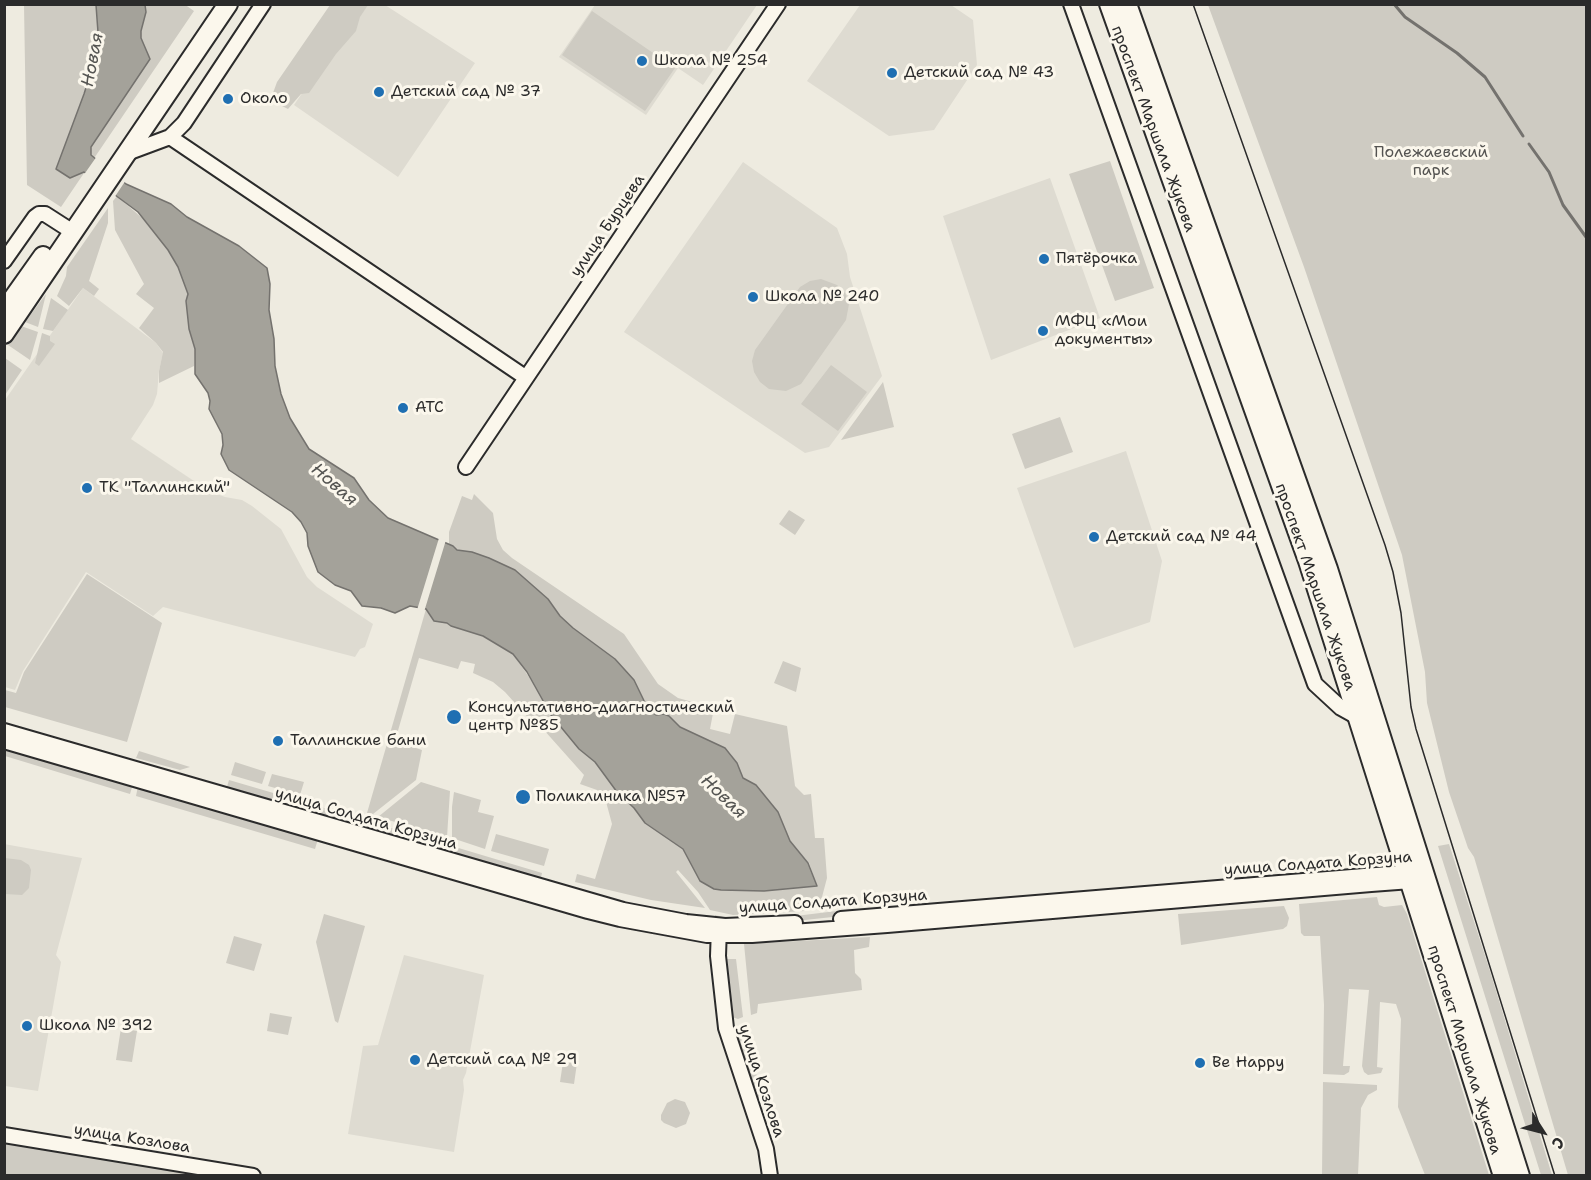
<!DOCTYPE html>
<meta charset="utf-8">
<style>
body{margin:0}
#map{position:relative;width:1591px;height:1180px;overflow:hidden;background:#eeebe0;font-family:"Shantell Sans",sans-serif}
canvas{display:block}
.frame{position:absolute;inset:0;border:6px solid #2b2b2b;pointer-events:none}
.north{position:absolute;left:1513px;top:1102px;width:60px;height:60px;-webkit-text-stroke:4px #fbf7ec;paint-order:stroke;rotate:126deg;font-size:16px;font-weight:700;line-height:24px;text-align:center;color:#2b2b2b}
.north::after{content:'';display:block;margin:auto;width:21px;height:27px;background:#2b2b2b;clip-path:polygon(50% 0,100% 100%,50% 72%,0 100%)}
</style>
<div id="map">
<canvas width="1591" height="1180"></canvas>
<div class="frame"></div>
<div class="north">С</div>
</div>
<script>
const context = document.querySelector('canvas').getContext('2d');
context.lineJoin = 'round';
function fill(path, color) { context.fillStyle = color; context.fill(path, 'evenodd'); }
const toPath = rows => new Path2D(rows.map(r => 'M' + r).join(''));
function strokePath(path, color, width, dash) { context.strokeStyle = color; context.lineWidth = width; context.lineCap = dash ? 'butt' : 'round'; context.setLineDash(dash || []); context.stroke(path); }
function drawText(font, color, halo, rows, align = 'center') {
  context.font = font + ' "Shantell Sans",sans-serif'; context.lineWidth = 6; context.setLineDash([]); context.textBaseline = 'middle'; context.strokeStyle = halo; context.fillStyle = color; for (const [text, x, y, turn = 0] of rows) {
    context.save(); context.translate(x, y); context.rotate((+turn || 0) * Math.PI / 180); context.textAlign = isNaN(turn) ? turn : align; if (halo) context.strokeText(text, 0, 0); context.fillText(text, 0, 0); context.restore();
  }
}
fill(toPath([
 [362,5,385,5,475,63,398,177,294,105],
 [595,5,757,5,703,85,678,68,646,115,559,57],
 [860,5,951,5,973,20,977,65,934,130,889,136,807,81],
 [743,162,837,228,847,254,850,277,882,376,829,447,805,453,624,332],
 [1050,178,1100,318,991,360,943,216],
 [83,288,156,343,163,353,159,371,157,394,153,405,131,439,209,491,225,497,242,500,252,506,281,529,307,577,317,587,373,624,365,647,360,649,355,657,163,607,153,616,86,572,23,671,15,690,5,687,5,400],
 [1126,451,1162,561,1150,622,1074,648,1017,488],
 [4,844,82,858,56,955,61,962,38,1091,5,1086],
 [404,955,484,975,466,1073,463,1080,464,1090,454,1152,348,1134,363,1046,378,1045]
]), '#dedbd1');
fill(toPath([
 [184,4,194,11,61,207,27,185,24,5],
 [330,5,368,5,360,17,356,31,336,54,309,93,301,94,288,109,278,104,273,93,277,82],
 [1208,5,1586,5,1586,1175,1568,1175,1474,857,1468,848,1449,792,1427,703,1425,672,1402,555,1304,267],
 [592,11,675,68,645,111,562,55],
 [1110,161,1154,288,1115,301,1069,174],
 [117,196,142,218,168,250,178,267,188,294,186,301,189,329,195,349,194,366,159,383,159,371,163,352,156,343,139,328,154,308,136,294,144,284,115,230,113,201],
 [108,208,108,223,89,281,99,289,94,296,83,288,69,306,57,296,66,276,67,267],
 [821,279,837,285,845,293,849,304,846,320,801,384,786,391,769,389,760,382,754,372,752,361,755,350,800,287,810,281],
 [46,294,38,327,25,322],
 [51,298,68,310,53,331,43,329],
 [21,326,38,332,30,360,8,345],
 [42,333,50,336,50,341,55,344,39,366,35,363],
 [5,358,22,370,5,395],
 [831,365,867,392,838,431,801,404],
 [883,382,894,427,841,440],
 [1060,417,1073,452,1025,469,1012,434],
 [474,494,493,513,497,539,503,550,512,558,624,634,658,684,678,698,714,708,710,729,730,734,735,714,787,726,795,786,804,795,811,794,815,838,824,838,827,878,822,897,818,903,805,911,733,915,710,910,698,892,678,870,676,872,705,908,651,900,575,882,577,874,595,879,612,824,605,798,597,790,580,784,584,775,535,720,531,721,505,692,493,682,473,673,475,664,461,661,458,669,419,658,395,741,422,750,416,780,373,814,367,813,426,609,434,621,447,623,452,626,483,636,513,654,579,749,595,762,617,792,634,808,645,823,683,849,700,881,714,889,721,890,764,891,817,886,809,863,790,841,778,812,756,785,743,778,737,763,730,753,725,748,680,727,664,714,656,715,648,709,634,680,615,659,573,628,560,616,548,599,515,570,472,552,457,550,449,544,449,532,462,496,472,500],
 [789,510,805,520,795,535,779,524],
 [87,574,162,623,127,742,5,707,5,690,16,693,24,672],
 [783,661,801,668,796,692,774,683],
 [4,747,133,784,130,794,5,756],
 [139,751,190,767,180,770,136,758],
 [235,762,266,772,262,784,231,775],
 [272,774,304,782,300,795,268,786],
 [229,780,287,797,285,803,260,800,226,790],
 [421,782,450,791,447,837,378,817],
 [138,786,318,839,315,849,136,796],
 [454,792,481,800,478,812,494,816,485,849,452,838,452,807],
 [314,805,345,814,343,824,329,820,313,811],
 [365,820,542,873,540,882,362,829],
 [496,834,549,849,544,866,491,851],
 [1449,844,1490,971,1552,1175,1541,1175,1438,846],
 [5,858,21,860,29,865,31,870,29,888,22,895,5,894],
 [1377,897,1379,905,1384,907,1402,905,1407,914,1489,1175,1425,1175,1398,1107,1401,1019,1396,1004,1380,1002,1377,1067,1383,1068,1381,1073,1368,1075,1364,1072,1362,1066,1369,990,1349,989,1343,1066,1350,1066,1349,1072,1344,1075,1323,1074,1324,1005,1320,936,1304,936,1301,933,1299,904],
 [1284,906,1289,918,1287,926,1283,929,1181,945,1178,914],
 [853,909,854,913,851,915,805,920,715,922,715,915,732,919,779,918],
 [324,914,365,926,338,1023,335,1021,316,942],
 [234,936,262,944,254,971,226,963],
 [870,937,869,947,854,950,855,973,861,979,862,990,758,1004,757,1013,751,1015,744,944],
 [727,959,736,959,743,1017,738,1019,732,1017,731,1014],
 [270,1013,292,1017,288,1035,267,1031],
 [743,1025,748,1048,764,1099,756,1098,731,1030],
 [121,1028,137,1031,132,1062,116,1060],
 [563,1062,577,1063,574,1084,560,1082],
 [1323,1082,1377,1085,1377,1090,1368,1095,1361,1108,1358,1175,1322,1175],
 [675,1099,685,1102,690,1113,686,1124,676,1128,664,1123,661,1120,661,1115,667,1103],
 [4,1140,220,1175,5,1175]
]), '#cecbc2');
const water = toPath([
 [96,5,145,5,146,12,141,31,141,38,150,59,91,147,91,155,126,184,171,204,187,217,239,246,267,268,270,284,269,310,274,339,275,366,281,394,290,418,309,449,354,478,369,500,388,518,453,546,457,550,472,552,489,558,515,570,548,599,560,616,573,628,615,659,634,680,648,709,656,715,664,714,669,716,680,727,725,748,737,763,743,778,756,785,778,812,790,841,808,863,817,886,764,891,721,890,714,889,700,881,683,849,645,823,634,808,617,792,595,762,579,749,551,715,527,672,513,654,483,636,451,626,447,623,434,621,426,609,410,606,395,613,381,608,362,606,351,591,335,585,318,572,308,546,307,533,301,522,292,512,229,470,221,454,223,445,222,434,209,409,210,401,208,393,195,374,195,349,189,329,186,301,188,294,178,267,168,250,138,212,84,172,70,178,56,169,84,94,99,46,96,5]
]);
fill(water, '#a4a29a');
strokePath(water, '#74726e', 1.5);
fill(toPath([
 [97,156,126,180,114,198,83,176],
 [439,538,446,540,424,612,417,610]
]), '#eeebe0');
strokePath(toPath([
 [1394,4,1405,17,1457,53,1485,77,1523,136],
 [1529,144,1549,172,1563,205,1586,237]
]), '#74726e', 3);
const minor = toPath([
 [1071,4,1315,684,1341,708,1359,718],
 [170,137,525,377],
 [127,153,170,137,184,123,263,4],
 [4,261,35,217,39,214,45,214,73,232],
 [466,467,778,4],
 [4,731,623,910,686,922,725,926,795,923],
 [4,741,588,911,620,919,707,935,752,935,887,925,1371,884,1411,881,1416,878],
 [841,919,1413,872],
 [719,927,718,956,726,1028,766,1149,770,1176],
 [4,1135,253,1176]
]);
const major = toPath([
 [1109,4,1308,561,1503,1176],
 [1127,4,1328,569,1520,1176],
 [4,311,43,256],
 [4,334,228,4]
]);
strokePath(minor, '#2b2b2b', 18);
strokePath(major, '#2b2b2b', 22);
strokePath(minor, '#fbf7ec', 14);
strokePath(major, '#fbf7ec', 18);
strokePath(toPath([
 [1193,4,1385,545,1393,572,1401,613,1411,707,1416,729,1555,1176]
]), '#2b2b2b', 1.5);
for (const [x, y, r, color] of [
 [642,61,6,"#1f6fb2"],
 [892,73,6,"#1f6fb2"],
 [379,92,6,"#1f6fb2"],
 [228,99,6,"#1f6fb2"],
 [1044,259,6,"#1f6fb2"],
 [753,297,6,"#1f6fb2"],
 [1043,331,6,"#1f6fb2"],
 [403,408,6,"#1f6fb2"],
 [87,488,6,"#1f6fb2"],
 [1094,537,6,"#1f6fb2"],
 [454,717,8,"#1f6fb2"],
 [278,741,6,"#1f6fb2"],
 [523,797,8,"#1f6fb2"],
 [27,1026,6,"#1f6fb2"],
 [415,1060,6,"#1f6fb2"],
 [1200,1063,6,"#1f6fb2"]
]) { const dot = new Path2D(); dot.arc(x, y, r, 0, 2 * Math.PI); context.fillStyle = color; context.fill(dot); strokePath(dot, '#fbf7ec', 2); }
drawText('16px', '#2b2b2b', '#fbf7ec', [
 ["Школа № 254",654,61],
 ["Детский сад № 43",904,73],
 ["Детский сад № 37",391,92],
 ["Около",240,99],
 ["Пятёрочка",1056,259],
 ["Школа № 240",765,297],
 ["МФЦ «Мои",1055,322],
 ["документы»",1055,340],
 ["АТС",415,408],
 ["ТК \"Таллинский\"",99,488],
 ["Детский сад № 44",1106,537],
 ["Консультативно-диагностический",468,708],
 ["центр №85",468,726],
 ["Таллинские бани",290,741],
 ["Поликлиника №57",536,797],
 ["Школа № 392",39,1026],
 ["Детский сад № 29",427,1060],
 ["Be Happy",1212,1063]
], 'left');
drawText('16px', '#2b2b2b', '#fbf7ec', [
 ["проспект Маршала Жукова",1153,129,70],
 ["улица Бурцева",608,226,-56],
 ["проспект Маршала Жукова",1315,587,71],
 ["улица Солдата Корзуна",366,819,16],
 ["улица Солдата Корзуна",1318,864,-4],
 ["улица Солдата Корзуна",833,902,-4],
 ["проспект Маршала Жукова",1464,1050,73],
 ["улица Козлова",761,1081,72],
 ["улица Козлова",132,1139,9]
]);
drawText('16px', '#545351', '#fbf7ec', [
 ["Полежаевский",1431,153],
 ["парк",1431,171]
]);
drawText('italic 18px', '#555552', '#fbf7ec', [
 ["Новая",93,60,-79],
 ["Новая",334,485,41],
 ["Новая",723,797,44]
]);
</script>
